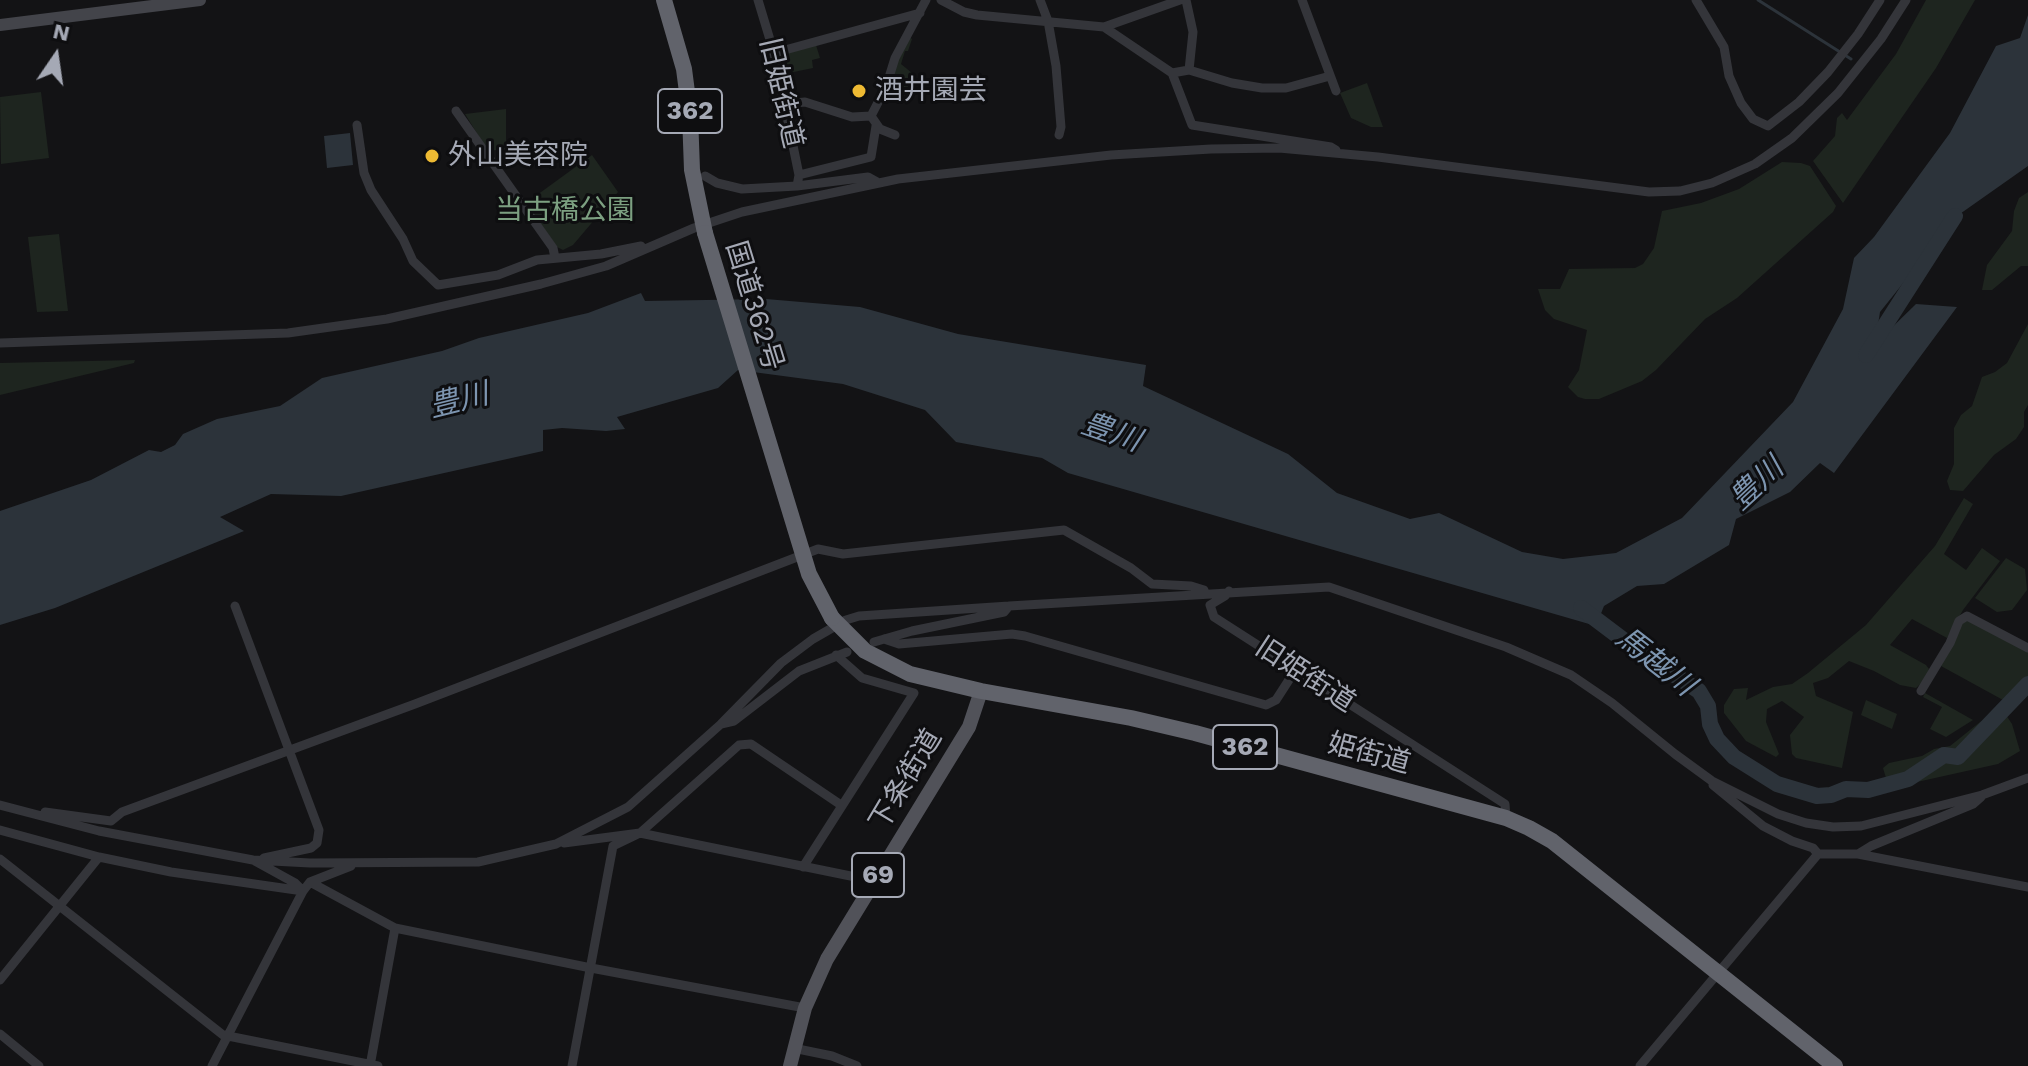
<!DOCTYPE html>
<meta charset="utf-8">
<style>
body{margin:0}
#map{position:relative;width:2028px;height:1066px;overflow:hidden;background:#131315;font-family:"Work Sans",sans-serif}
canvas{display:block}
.north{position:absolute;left:16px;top:16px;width:80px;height:80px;-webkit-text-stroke:6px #0e0e10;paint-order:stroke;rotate:13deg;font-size:22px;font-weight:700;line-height:32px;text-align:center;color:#a5a9b5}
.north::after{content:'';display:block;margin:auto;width:28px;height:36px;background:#a5a9b5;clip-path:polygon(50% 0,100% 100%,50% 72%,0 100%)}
</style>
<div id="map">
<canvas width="2028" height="1066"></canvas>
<div class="north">N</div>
</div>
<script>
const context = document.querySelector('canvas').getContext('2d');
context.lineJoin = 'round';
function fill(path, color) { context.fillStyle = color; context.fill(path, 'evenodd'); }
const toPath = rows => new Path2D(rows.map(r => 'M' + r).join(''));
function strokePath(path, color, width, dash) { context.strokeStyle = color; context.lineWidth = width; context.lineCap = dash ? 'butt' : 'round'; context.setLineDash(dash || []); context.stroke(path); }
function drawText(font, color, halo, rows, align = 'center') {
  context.font = font + ' "Work Sans","Noto Sans JP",sans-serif'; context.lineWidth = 6; context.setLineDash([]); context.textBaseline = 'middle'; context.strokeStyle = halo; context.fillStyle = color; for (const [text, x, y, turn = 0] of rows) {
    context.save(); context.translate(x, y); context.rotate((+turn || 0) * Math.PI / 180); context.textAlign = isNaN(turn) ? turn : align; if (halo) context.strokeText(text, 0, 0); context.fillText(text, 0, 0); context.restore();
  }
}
fill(toPath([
 [1926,0,1975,0,1936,68,1843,203,1813,161,1835,136,1837,118,1842,113,1847,120,1896,54],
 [909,37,912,39,908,51,905,51,901,64,912,73,907,89,890,84,897,59],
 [816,45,820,58,812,60,813,68,784,74,779,55],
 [1367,83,1383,127,1371,127,1351,118,1340,93],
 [41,92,49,158,1,164,0,97],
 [506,109,506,149,488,151,465,114],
 [592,155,618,192,573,245,563,250,557,247,526,203],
 [1782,162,1801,163,1810,166,1836,206,1833,212,1737,298,1705,319,1656,370,1642,381,1599,399,1585,399,1578,397,1568,387,1579,370,1587,330,1554,319,1545,310,1538,289,1560,289,1569,269,1635,268,1643,264,1654,248,1662,211,1701,203,1739,189],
 [2028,192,2028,266,2021,266,1992,290,1982,290,1987,265,2012,231,2014,211,2019,198],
 [59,234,68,311,37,312,28,237],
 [2028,324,2028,405,2024,412,2024,427,2016,439,1994,455,1963,491,1950,490,1947,481,1954,464,1954,428,1961,415,1972,406,1982,377,1995,372,2007,363],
 [135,360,134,363,0,395,0,363],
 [1964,498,1973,504,1944,554,1966,570,1982,548,2000,561,1963,610,1947,638,1912,619,1890,645,1926,665,1929,669,1925,680,1916,688,1900,685,1874,671,1849,661,1828,678,1813,683,1816,696,1853,712,1842,768,1796,758,1792,754,1790,735,1804,717,1782,701,1767,709,1766,722,1779,754,1776,757,1746,741,1724,713,1724,705,1734,689,1748,688,1746,700,1773,687,1792,684,1808,673,1866,625,1935,546],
 [2006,558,2025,569,2027,590,2012,610,1997,612,1975,598],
 [1966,619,2028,651,2028,680,2003,700,1941,666,1961,624],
 [1925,693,1973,720,1946,737,1930,729,1942,707,1923,697],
 [1866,700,1897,714,1892,729,1861,715],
 [1999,710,2006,715,2012,724,2020,751,1998,764,1881,790,1880,781,1886,778,1883,768,1889,763,1922,756,1934,749,1950,746,1980,722]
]), '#1e251f');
fill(toPath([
 [2028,15,2028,166,1957,216,1880,312,1875,344,1916,304,1957,307,1834,473,1820,463,1790,492,1736,519,1729,545,1664,584,1637,586,1604,606,1596,626,1068,473,1042,458,956,442,925,410,843,384,738,370,718,388,617,417,625,429,606,431,562,428,543,430,543,451,341,496,271,494,220,517,244,531,55,608,0,625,0,511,91,480,149,450,161,452,175,445,183,434,217,419,280,406,322,378,442,351,479,338,588,313,641,293,645,301,766,299,860,307,958,334,1146,365,1143,386,1288,454,1337,493,1410,519,1439,513,1522,552,1563,559,1616,553,1682,518,1793,402,1843,309,1854,258,1874,237,1950,133,1996,46,2020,38],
 [350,133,353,165,327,168,324,136]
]), '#2c333a');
strokePath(toPath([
 [1758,0,1851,59]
]), '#2c333a', 3);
strokePath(toPath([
 [1866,355,1955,216],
 [1581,608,1638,651,1699,691,1708,706,1710,724,1717,739,1734,757,1777,784,1817,796,1831,795,1846,789,1868,790,1908,779,1944,755,1958,757,2028,684]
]), '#2c333a', 16);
strokePath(toPath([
 [758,0,774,53,799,175,797,186],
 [941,0,964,12,977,15,1104,27,1172,73,1192,125,1331,147,1336,150],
 [1040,0,1048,21,1056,66,1061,127,1059,135],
 [1186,0,1193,32,1189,70],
 [1302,0,1336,91],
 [1696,0,1724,47,1729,76,1741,103,1753,119,1768,126,1799,102,1828,72,1858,34,1880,0],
 [1104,27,1180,0],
 [774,53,920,13],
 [1172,73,1189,70,1232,83,1262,88,1286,88,1330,76],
 [785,104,805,102,852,117,871,116,880,129,895,135],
 [456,111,553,248,555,258],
 [871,116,886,87,895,58,926,0],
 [357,125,364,173,371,190,403,239,413,261,438,285,498,275,537,260,601,254,641,246],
 [799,175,871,157,876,126],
 [705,176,717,183,742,189,797,186,868,177,877,182],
 [0,343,288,333,387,319,541,284,606,266,694,228,742,212,898,179,1111,155,1211,149,1279,148,1378,157,1649,192,1680,191,1712,183,1755,164,1792,138,1838,93,1881,39,1906,0],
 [1229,591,1225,596,1210,605,1214,617,1505,804,1506,818],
 [235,606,319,830,317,843,311,848,264,858],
 [884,639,899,644,1012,634,1025,636,1266,705,1276,700,1296,669],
 [874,642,912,631,1004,612,1009,606],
 [1921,691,1950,643,1959,621,1967,616,2028,648],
 [721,724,734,721,799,671,847,652],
 [1713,785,1763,826,1792,841,1813,848,1818,854],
 [0,805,99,831,253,860,310,863,478,862,556,844,628,807,721,724,781,663,813,639,846,620,859,616,1009,606,1329,587,1506,647,1571,675,1612,703,1675,754,1712,781,1778,814,1806,823,1833,827,1861,826,1982,795,2028,778],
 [45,812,111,821,122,812,415,704,818,549,843,554,1064,530,1131,568,1152,584,1191,586,1204,590],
 [0,830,99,857,171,872,303,891],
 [564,843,640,833,875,881],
 [1858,854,1871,846,1973,804,1981,797],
 [0,859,223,1035,378,1066],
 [255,861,295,883,303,891],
 [803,867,914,693,862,678,836,655],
 [310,882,395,928,591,968,805,1008],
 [0,980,99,857],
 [0,1034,39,1066],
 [793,1048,832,1056,857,1066],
 [212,1066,303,891,310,882,351,866],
 [370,1066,395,928],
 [572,1066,613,846,640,833,739,745,751,744,841,805],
 [1640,1066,1818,854,1858,854,2028,887]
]), '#34353a', 9);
strokePath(toPath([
 [0,25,200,0]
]), '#43444a', 12);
strokePath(toPath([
 [790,1066,805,1008,827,959,969,727,981,691]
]), '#515259', 14);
strokePath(toPath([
 [664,0,684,69,690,115,692,170,705,233],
 [832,618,865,651,910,674,981,691,1131,718,1195,733,1506,818,1529,828,1552,841,1835,1066]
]), '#61636b', 16);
strokePath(toPath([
 [705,233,809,574,832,618]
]), '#61636b', 16);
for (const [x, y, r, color] of [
 [859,91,8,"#eeba33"],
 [432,156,8,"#eeba33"]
]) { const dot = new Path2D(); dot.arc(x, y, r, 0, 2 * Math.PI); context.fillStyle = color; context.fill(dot); strokePath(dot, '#0e0e10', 3); }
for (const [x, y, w] of [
 [690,111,64],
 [1245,747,64],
 [878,875,52]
]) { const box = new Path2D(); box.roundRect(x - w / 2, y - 22, w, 44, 6); context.fillStyle = '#0e0e10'; context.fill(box); strokePath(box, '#a5a9b5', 2); }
drawText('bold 26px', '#a5a9b5', null, [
 ["362",690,111],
 ["362",1245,747],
 ["69",878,875]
]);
drawText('28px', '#a5a9b5', '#0e0e10', [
 ["酒井園芸",875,91],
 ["外山美容院",448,156]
], 'left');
drawText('28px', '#a5a9b5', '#0e0e10', [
 ["旧姫街道",781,93,77],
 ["国道362号",754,306,73],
 ["旧姫街道",1305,675,33],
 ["姫街道",1369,754,15],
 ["下条街道",906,780,-59]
]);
drawText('28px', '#7ca081', '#0e0e10', [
 ["当古橋公園",565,211]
]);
drawText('italic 30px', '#7d95b0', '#0e0e10', [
 ["豊川",459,401,-14],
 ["豊川",1111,433,19],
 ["豊川",1757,484,-43],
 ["馬越川",1655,662,38]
]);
</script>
